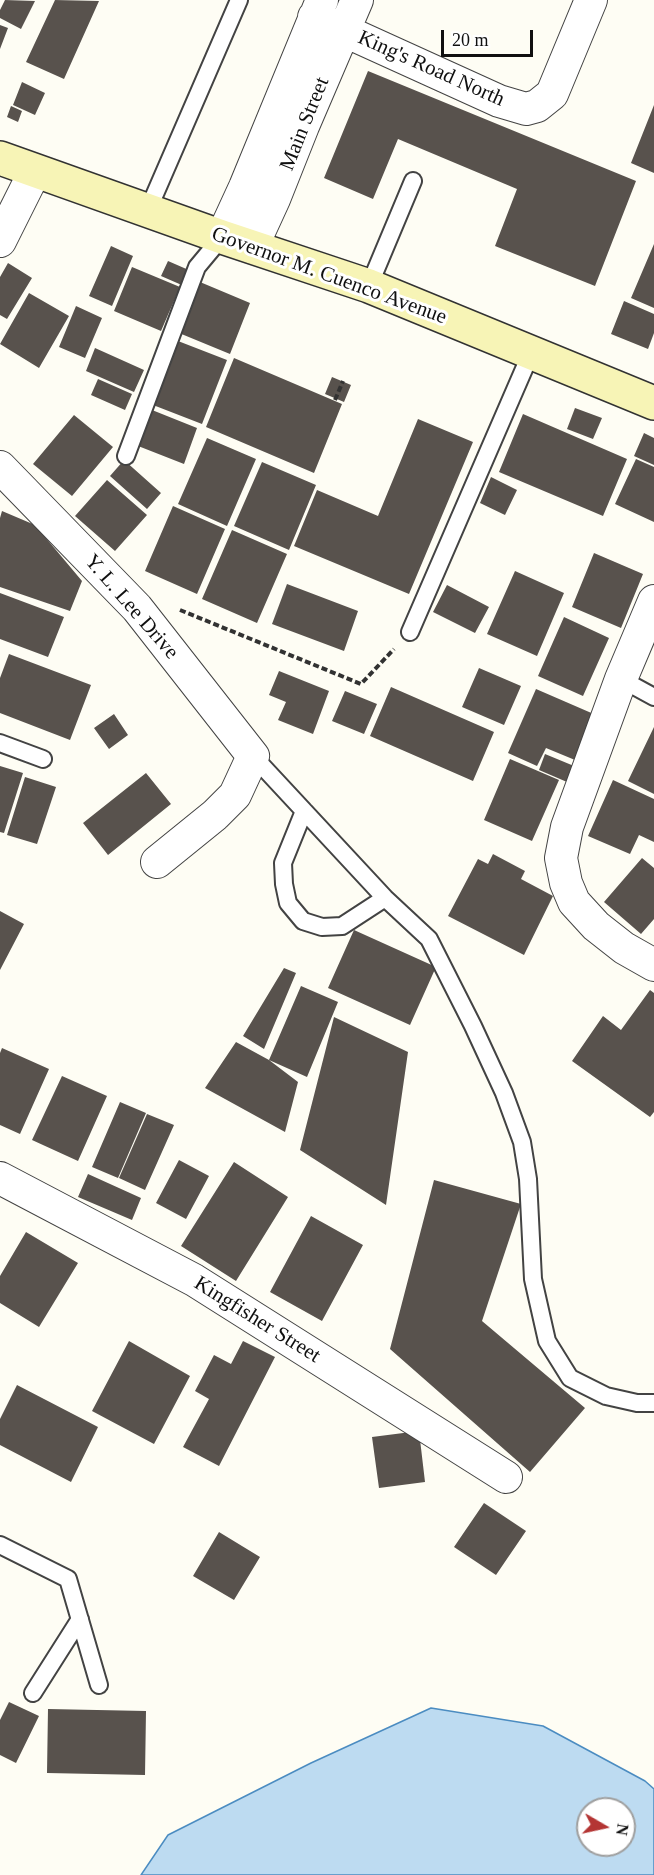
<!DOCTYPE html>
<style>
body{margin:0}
#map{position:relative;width:654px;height:1875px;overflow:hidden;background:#fefdf4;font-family:Georgia,serif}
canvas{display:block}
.north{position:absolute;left:576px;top:1797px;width:60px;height:60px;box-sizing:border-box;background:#fff;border:2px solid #9f9f9f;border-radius:50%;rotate:99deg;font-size:16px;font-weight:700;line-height:24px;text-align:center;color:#101010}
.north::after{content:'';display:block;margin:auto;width:21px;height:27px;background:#b43534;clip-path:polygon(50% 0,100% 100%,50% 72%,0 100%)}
.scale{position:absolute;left:441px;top:30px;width:92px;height:27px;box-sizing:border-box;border:3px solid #101010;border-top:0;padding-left:8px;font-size:18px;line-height:21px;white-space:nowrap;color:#101010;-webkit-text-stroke:4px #fff;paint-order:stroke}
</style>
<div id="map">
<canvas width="654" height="1875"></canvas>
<div class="north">N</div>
<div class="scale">20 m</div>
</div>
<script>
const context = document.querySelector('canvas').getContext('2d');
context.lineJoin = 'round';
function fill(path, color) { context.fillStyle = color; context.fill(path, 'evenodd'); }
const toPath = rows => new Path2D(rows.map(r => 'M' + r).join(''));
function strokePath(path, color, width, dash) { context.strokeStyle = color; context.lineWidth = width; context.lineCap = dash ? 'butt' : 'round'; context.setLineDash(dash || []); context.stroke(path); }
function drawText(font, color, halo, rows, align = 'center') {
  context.font = font + ' Georgia,serif'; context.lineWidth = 6; context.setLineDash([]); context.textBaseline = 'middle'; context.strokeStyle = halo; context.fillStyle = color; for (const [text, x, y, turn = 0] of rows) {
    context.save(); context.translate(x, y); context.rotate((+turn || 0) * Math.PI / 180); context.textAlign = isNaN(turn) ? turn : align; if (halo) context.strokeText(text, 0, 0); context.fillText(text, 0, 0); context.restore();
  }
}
const water = toPath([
 [431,1708,543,1726,645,1781,654,1789,654,1875,141,1875,168,1835,311,1763,431,1708],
 [588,1809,624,1809,624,1845,588,1845,588,1809]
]);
fill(water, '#bddbf1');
strokePath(water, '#4b8cc1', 1.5);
fill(toPath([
 [5,0,35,1,21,29,0,18,0,10],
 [55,0,99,1,64,79,26,62],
 [0,25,8,28,0,49],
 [368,71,636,181,595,286,495,246,517,189,398,139,373,199,324,178],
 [22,82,45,93,35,115,13,105],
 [654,105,654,173,631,163],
 [11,106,22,111,18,122,7,117],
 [654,244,654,308,631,298],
 [111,246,133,256,112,306,89,296],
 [168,261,191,271,184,286,161,276],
 [8,263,32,278,7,319,0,315,0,277],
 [132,267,180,287,161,331,114,311],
 [200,282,250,303,230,354,179,333],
 [29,293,69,316,39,368,0,344],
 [624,301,654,314,654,333,648,349,611,334],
 [76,306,102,318,85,358,59,347],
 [178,341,227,360,202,424,153,405],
 [95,348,144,370,134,392,86,371],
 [234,358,342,404,314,473,206,427],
 [332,377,351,385,344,402,325,394],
 [98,379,132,394,125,410,91,395],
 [147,408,197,428,184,464,133,444],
 [575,408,602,418,593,439,567,429],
 [523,414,627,459,603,516,499,472],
 [74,415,113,447,72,496,33,464],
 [418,419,473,442,409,594,294,546,317,490,378,516],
 [644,433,654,438,654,465,634,456],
 [207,438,256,459,227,526,178,504],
 [636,459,654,467,654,522,615,504],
 [124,460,161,493,147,509,110,476],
 [262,462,316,485,289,550,234,526],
 [491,477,517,490,505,515,480,503],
 [107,480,147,515,115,551,75,516],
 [173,506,225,529,197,594,145,571],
 [2,511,35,525,82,581,70,611,0,587,0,518],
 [232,530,287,554,257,623,202,599],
 [594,553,643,574,621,628,572,607],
 [515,571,564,593,537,656,487,634],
 [287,584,358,611,344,651,272,624],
 [447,585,489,607,475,633,433,612],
 [0,593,64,617,48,657,0,639],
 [564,617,609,638,583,696,538,676],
 [9,654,91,685,70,740,0,713,0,678],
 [479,668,521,686,504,725,462,707],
 [279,671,329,691,313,734,278,720,286,702,269,695],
 [391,687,494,732,473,781,370,736],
 [536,689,596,715,575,760,546,748,537,766,508,753],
 [345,691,377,704,364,734,332,721],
 [114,714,128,735,109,749,94,728],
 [654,727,654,794,628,781],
 [545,754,574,766,567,782,539,770],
 [510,759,559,780,532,841,484,820],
 [0,766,23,773,4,833,0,832],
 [146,773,171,804,108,855,83,823],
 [25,777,56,787,37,844,7,835],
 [613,780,654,799,654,842,639,835,630,854,588,836],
 [493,854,525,871,521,879,553,896,524,955,448,916,478,859,488,864],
 [642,858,654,868,654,919,641,934,604,902],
 [0,911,24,924,0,970],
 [354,930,436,967,410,1025,328,988],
 [284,968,296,973,264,1049,243,1036],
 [301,986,338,1002,307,1077,269,1060],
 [650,990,654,993,654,1112,650,1117,572,1061,603,1016,621,1030],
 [334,1017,408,1052,386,1205,300,1150],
 [236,1042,269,1060,298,1082,285,1132,205,1088],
 [2,1048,49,1069,20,1134,0,1125,0,1053],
 [62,1076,107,1096,78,1161,32,1140],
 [120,1102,146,1113,118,1178,92,1167],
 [147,1114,174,1125,145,1190,119,1178],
 [179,1160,209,1176,186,1219,156,1203],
 [234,1162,288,1197,236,1281,181,1246],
 [88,1174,141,1198,132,1220,78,1197],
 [434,1180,521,1204,482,1321,585,1408,530,1472,390,1349],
 [311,1216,363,1245,322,1321,270,1292],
 [26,1232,78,1263,39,1327,0,1303,0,1276],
 [129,1341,190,1376,154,1444,92,1411],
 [243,1341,275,1357,219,1466,183,1447,209,1399,195,1391,214,1355,231,1364],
 [17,1385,98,1427,71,1482,0,1445,0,1419],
 [419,1431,425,1482,379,1488,372,1437],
 [484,1503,526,1531,496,1575,454,1547],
 [219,1532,260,1557,234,1600,193,1576],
 [9,1702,39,1716,16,1763,0,1755,0,1720],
 [48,1709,146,1711,145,1775,47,1773]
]), '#58524d');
const service = toPath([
 [148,210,239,0],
 [369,286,413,181],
 [126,456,197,267,222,237],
 [410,632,531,353],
 [621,679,654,697],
 [0,743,43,759],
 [253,756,385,898,429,939,473,1026,504,1093,522,1142,528,1179,533,1279,547,1341,570,1378,606,1396,637,1403,654,1403],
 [304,811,283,863,284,884,288,903,303,921,322,927,342,926,385,898],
 [0,1545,68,1579,99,1685],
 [33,1693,80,1619]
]);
const minor = toPath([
 [314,17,499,101,526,109,537,106,552,94,591,0],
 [222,237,245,187,322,0],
 [0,241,35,171],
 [252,247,274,199,303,126,357,0],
 [0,467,137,608,253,756,235,795,215,815,157,862],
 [654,601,621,679,567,827,561,858,566,883,574,902,596,926,624,948,654,965],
 [0,1178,194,1280,506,1477]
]);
const secondary = toPath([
 [0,158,222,237,369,286,654,403]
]);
strokePath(service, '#434343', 20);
strokePath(minor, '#434343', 34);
strokePath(secondary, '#323232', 36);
strokePath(toPath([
 [335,400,343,381],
 [180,610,361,684,394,649]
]), '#323232', 4, [6, 3]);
strokePath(service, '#fff', 16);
strokePath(minor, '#fff', 32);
strokePath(secondary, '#f7f4b6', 33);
drawText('21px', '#101010', '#fff', [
 ["King's Road North",431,69,24],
 ["Main Street",305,124,-68],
 ["Governor M. Cuenco Avenue",329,276,20],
 ["Y. L. Lee Drive",131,607,49],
 ["Kingfisher Street",257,1320,32]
]);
</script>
